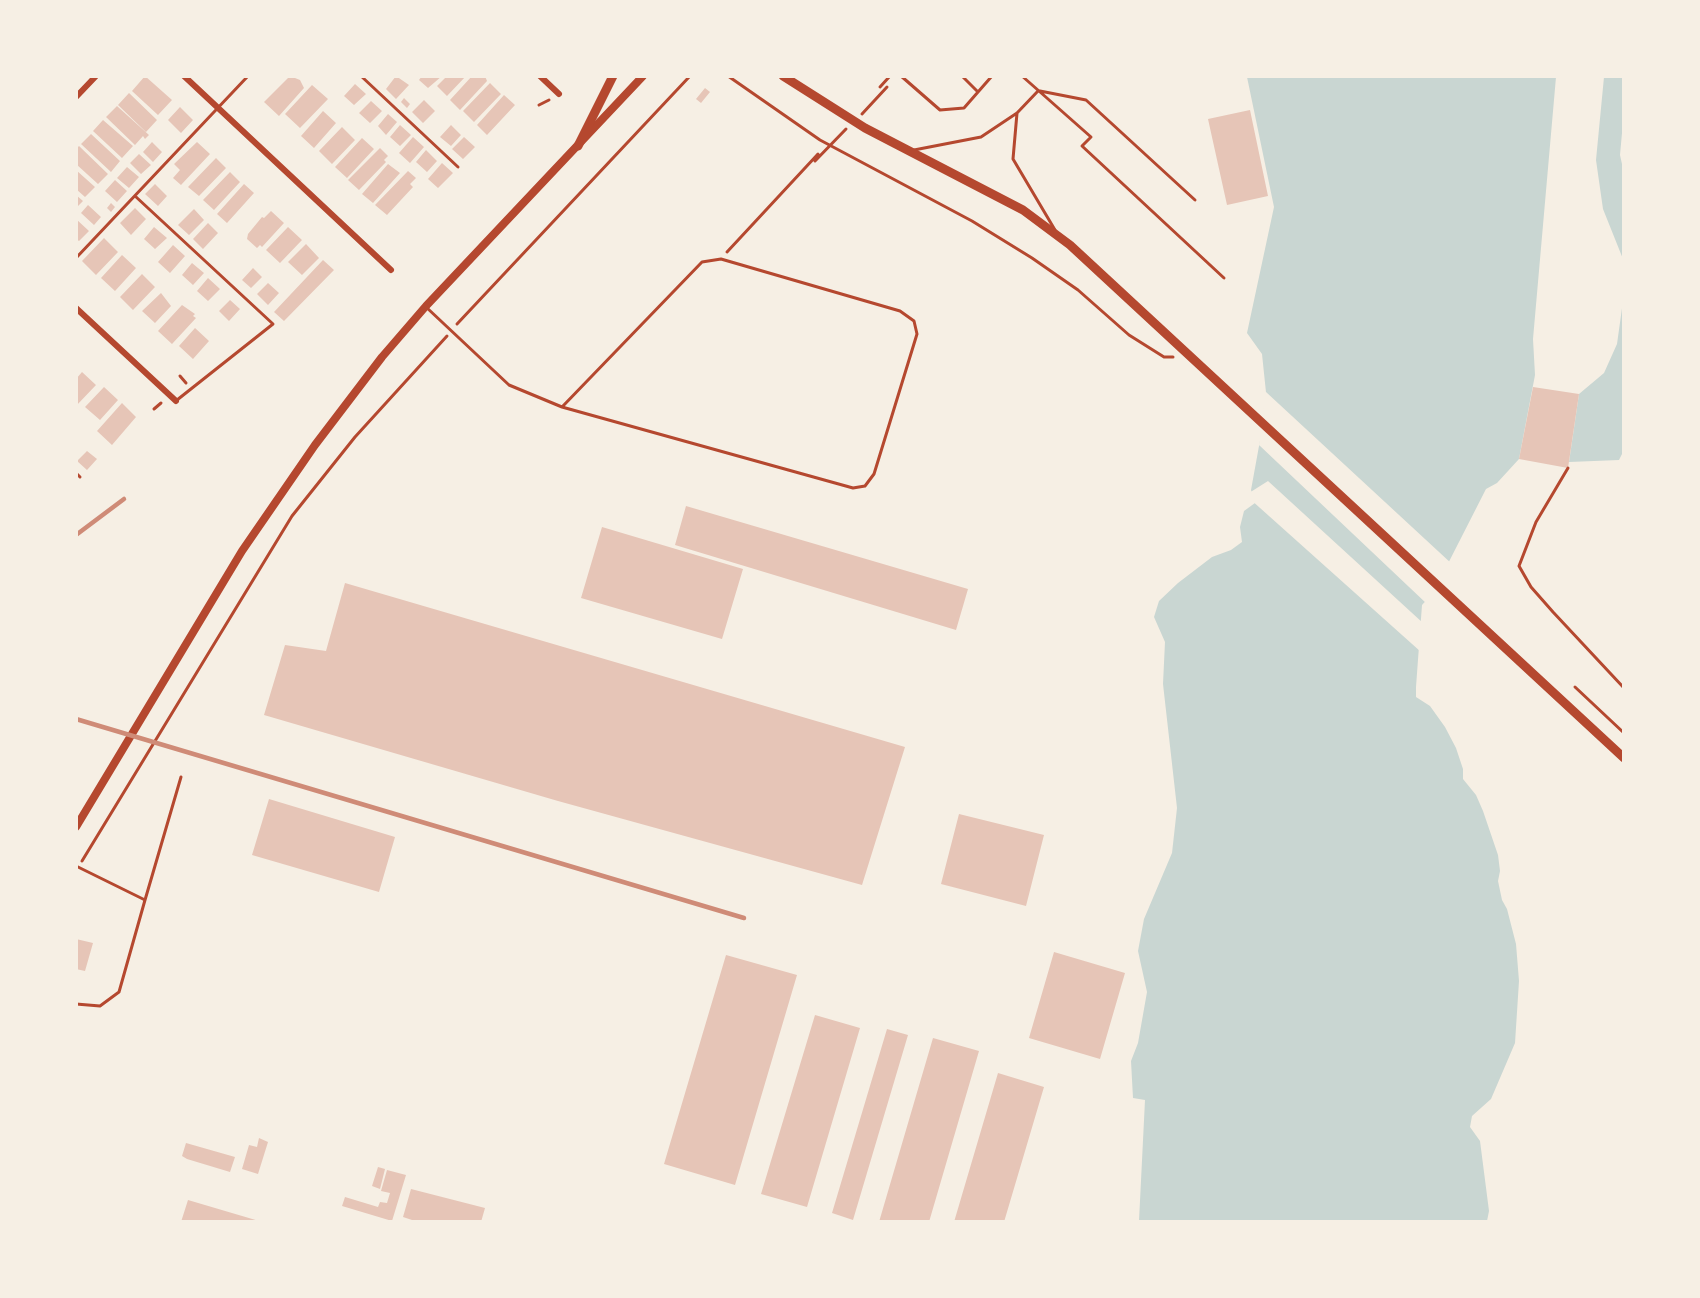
<!DOCTYPE html>
<style>
body{margin:0}
#map{position:relative;width:1700px;height:1298px;overflow:hidden;background:#f6efe4;font-family:"Asap Condensed",sans-serif}
canvas{display:block}
.frame{position:absolute;inset:0;border:78px solid #f6efe4;pointer-events:none}
</style>
<div id="map">
<canvas width="1700" height="1298"></canvas>
<div class="frame"></div>
</div>
<script>
const context = document.querySelector('canvas').getContext('2d');
context.lineJoin = 'round';
function fill(path, color) { context.fillStyle = color; context.fill(path, 'evenodd'); }
const toPath = rows => new Path2D(rows.map(r => 'M' + r).join(''));
function strokePath(path, color, width, dash) { context.strokeStyle = color; context.lineWidth = width; context.lineCap = dash ? 'butt' : 'round'; context.setLineDash(dash || []); context.stroke(path); }
fill(toPath([
 [1247,77,1556,77,1533,339,1535,375,1519,459,1497,483,1486,489,1433,593,1422,605,1416,687,1416,697,1430,706,1445,727,1456,748,1463,769,1463,779,1476,795,1483,811,1498,855,1500,871,1498,881,1502,900,1507,909,1516,944,1519,981,1515,1043,1491,1099,1472,1116,1470,1127,1480,1141,1489,1211,1487,1221,1139,1221,1145,1100,1133,1098,1131,1061,1138,1043,1147,992,1138,951,1144,919,1172,853,1177,808,1163,684,1165,642,1154,617,1159,601,1178,583,1212,557,1231,550,1242,542,1240,527,1244,511,1255,503,1251,490,1267,402,1262,354,1247,333,1274,207],
 [1604,77,1623,77,1623,122,1620,155,1624,173,1623,259,1603,209,1596,160],
 [1623,301,1623,452,1619,460,1569,462,1579,394,1604,373,1617,344]
]), '#c9d6d2');
fill(toPath([
 [1266,392,1452,564,1435,595,1427,604,1259,445],
 [1268,481,1423,623,1421,652,1250,499,1249,493]
]), '#f6efe4');
fill(toPath([
 [145,76,172,100,158,115,132,91],
 [290,76,300,80,304,88,279,116,264,102],
 [396,76,409,85,396,99,386,89],
 [422,76,442,76,428,88,419,80],
 [447,76,466,76,447,96,437,86],
 [472,76,485,76,487,81,460,110,450,100],
 [490,83,501,94,474,122,463,111],
 [355,84,366,94,354,105,344,96],
 [312,85,328,99,300,128,285,114],
 [705,88,710,92,701,103,696,99],
 [129,93,157,120,146,132,118,105],
 [504,95,515,105,487,135,477,125],
 [404,98,410,104,407,108,401,102],
 [424,100,435,111,423,123,412,112],
 [371,101,382,111,370,123,359,113],
 [117,106,149,135,145,139,143,136,135,145,106,117],
 [180,107,193,120,181,133,168,120],
 [1250,110,1268,196,1227,205,1208,119],
 [323,111,336,123,314,148,301,136],
 [388,114,397,122,386,135,378,126],
 [103,120,133,146,122,158,93,131],
 [400,125,411,135,400,146,390,137],
 [451,125,461,135,451,146,440,137],
 [342,127,355,140,332,164,319,151],
 [91,134,120,161,111,172,81,144],
 [413,137,424,147,410,163,399,153],
 [464,137,475,147,463,159,452,149],
 [362,138,374,149,347,178,335,167],
 [152,142,162,152,153,162,143,152],
 [197,142,210,154,181,185,173,178,180,170,174,164],
 [79,146,108,174,98,184,76,164,76,149],
 [380,148,388,156,384,160,386,162,359,190,348,180],
 [426,150,437,161,427,172,416,162],
 [139,154,151,165,141,174,130,163],
 [216,158,226,168,199,196,188,187],
 [442,163,453,173,438,188,428,179],
 [388,164,400,173,373,203,362,194],
 [127,167,139,177,129,188,117,178],
 [76,170,95,187,85,197,76,189],
 [408,171,416,178,410,184,413,187,387,215,375,205],
 [230,172,240,182,214,210,203,200],
 [115,180,127,191,117,202,105,191],
 [155,184,167,196,158,206,145,194],
 [244,184,254,193,227,223,217,214],
 [76,195,83,201,76,208],
 [111,203,115,207,111,212,107,208],
 [88,205,101,217,94,225,81,213],
 [135,208,146,219,131,235,120,223],
 [194,209,204,220,189,235,178,225],
 [271,211,284,223,262,247,260,245,257,248,247,239,248,234,262,217,264,218],
 [76,219,89,231,79,241,76,239],
 [208,223,218,233,203,249,193,239],
 [154,227,167,238,155,249,144,239],
 [288,227,302,240,280,263,266,250],
 [104,238,118,252,96,275,82,261],
 [306,244,319,258,302,275,288,262],
 [173,245,185,256,170,273,158,262],
 [122,255,136,268,115,291,101,278],
 [323,260,334,270,284,321,274,312],
 [192,263,204,273,193,285,182,275],
 [253,268,262,277,251,288,242,280],
 [142,274,155,287,133,310,120,297],
 [208,278,220,289,208,301,197,291],
 [268,283,279,293,268,305,257,294],
 [161,293,171,306,155,323,142,311],
 [230,300,240,309,229,321,219,311],
 [182,305,195,314,193,316,196,318,172,344,158,331],
 [195,328,209,341,193,359,179,346],
 [82,372,96,385,76,406,76,379],
 [104,387,118,400,100,420,85,407],
 [1533,387,1579,394,1568,468,1519,459],
 [122,403,136,417,112,445,97,431],
 [87,451,97,459,87,470,77,461],
 [686,506,968,589,956,630,675,545],
 [602,527,743,569,722,639,581,598],
 [345,583,905,747,862,885,558,801,264,715,285,645,326,651],
 [269,799,395,837,379,892,252,855],
 [959,814,1044,835,1026,906,941,884],
 [76,939,93,943,85,971,76,969],
 [1054,952,1125,973,1100,1059,1029,1038],
 [726,955,797,975,735,1185,664,1164],
 [815,1015,860,1028,807,1207,761,1194],
 [887,1029,908,1035,853,1220,832,1213],
 [933,1038,979,1051,929,1222,879,1222],
 [998,1073,1044,1087,1004,1222,954,1222],
 [259,1138,268,1142,258,1174,242,1169,249,1145,257,1147],
 [186,1143,235,1157,230,1172,187,1159,182,1156],
 [378,1167,385,1169,380,1189,372,1186],
 [387,1170,406,1175,392,1221,342,1206,345,1197,378,1207,380,1202,387,1203,390,1193,381,1191],
 [411,1189,485,1208,481,1222,418,1222,403,1217],
 [188,1200,259,1221,259,1222,181,1222]
]), '#e6c5b7');
strokePath(toPath([
 [728,76,820,140,972,221,1032,258,1078,290,1129,335,1164,357,1173,357],
 [880,87,890,76],
 [539,105,549,100],
 [862,114,887,87],
 [815,161,846,129],
 [727,252,818,154],
 [457,324,690,76],
 [180,376,186,383],
 [154,409,161,403],
 [1575,687,1624,733],
 [82,861,292,516,355,437,447,336]
]), '#b5482f', 3);
strokePath(toPath([
 [361,76,458,167],
 [901,76,940,110,964,108,992,76],
 [962,76,978,92],
 [1022,76,1091,137,1082,146,1224,278],
 [1040,91,1086,100,1195,200],
 [1017,113,1013,159,1055,230],
 [914,150,981,137,1017,113,1038,91],
 [135,196,273,324,177,400],
 [76,258,248,76],
 [426,307,509,385,562,407,853,488,865,486,874,474,917,334,914,321,900,311,721,259,702,262,562,407],
 [1568,468,1536,522,1519,566,1531,587,1553,612,1624,688],
 [76,473,80,477],
 [76,866,145,900,119,992,100,1006,76,1004],
 [145,900,181,777]
]), '#b5482f', 3);
strokePath(toPath([
 [184,76,391,270],
 [540,76,559,94],
 [76,97,96,76],
 [76,308,176,401]
]), '#b5482f', 6);
strokePath(toPath([
 [76,827,242,551,315,445,382,357,426,306,643,76]
]), '#b5482f', 8);
strokePath(toPath([
 [783,76,865,128,1023,210,1070,245,1624,758],
 [578,146,613,76]
]), '#b5482f', 9);
strokePath(toPath([
 [76,535,124,499],
 [76,719,744,918]
]), '#cf8b77', 4.5);
</script>
